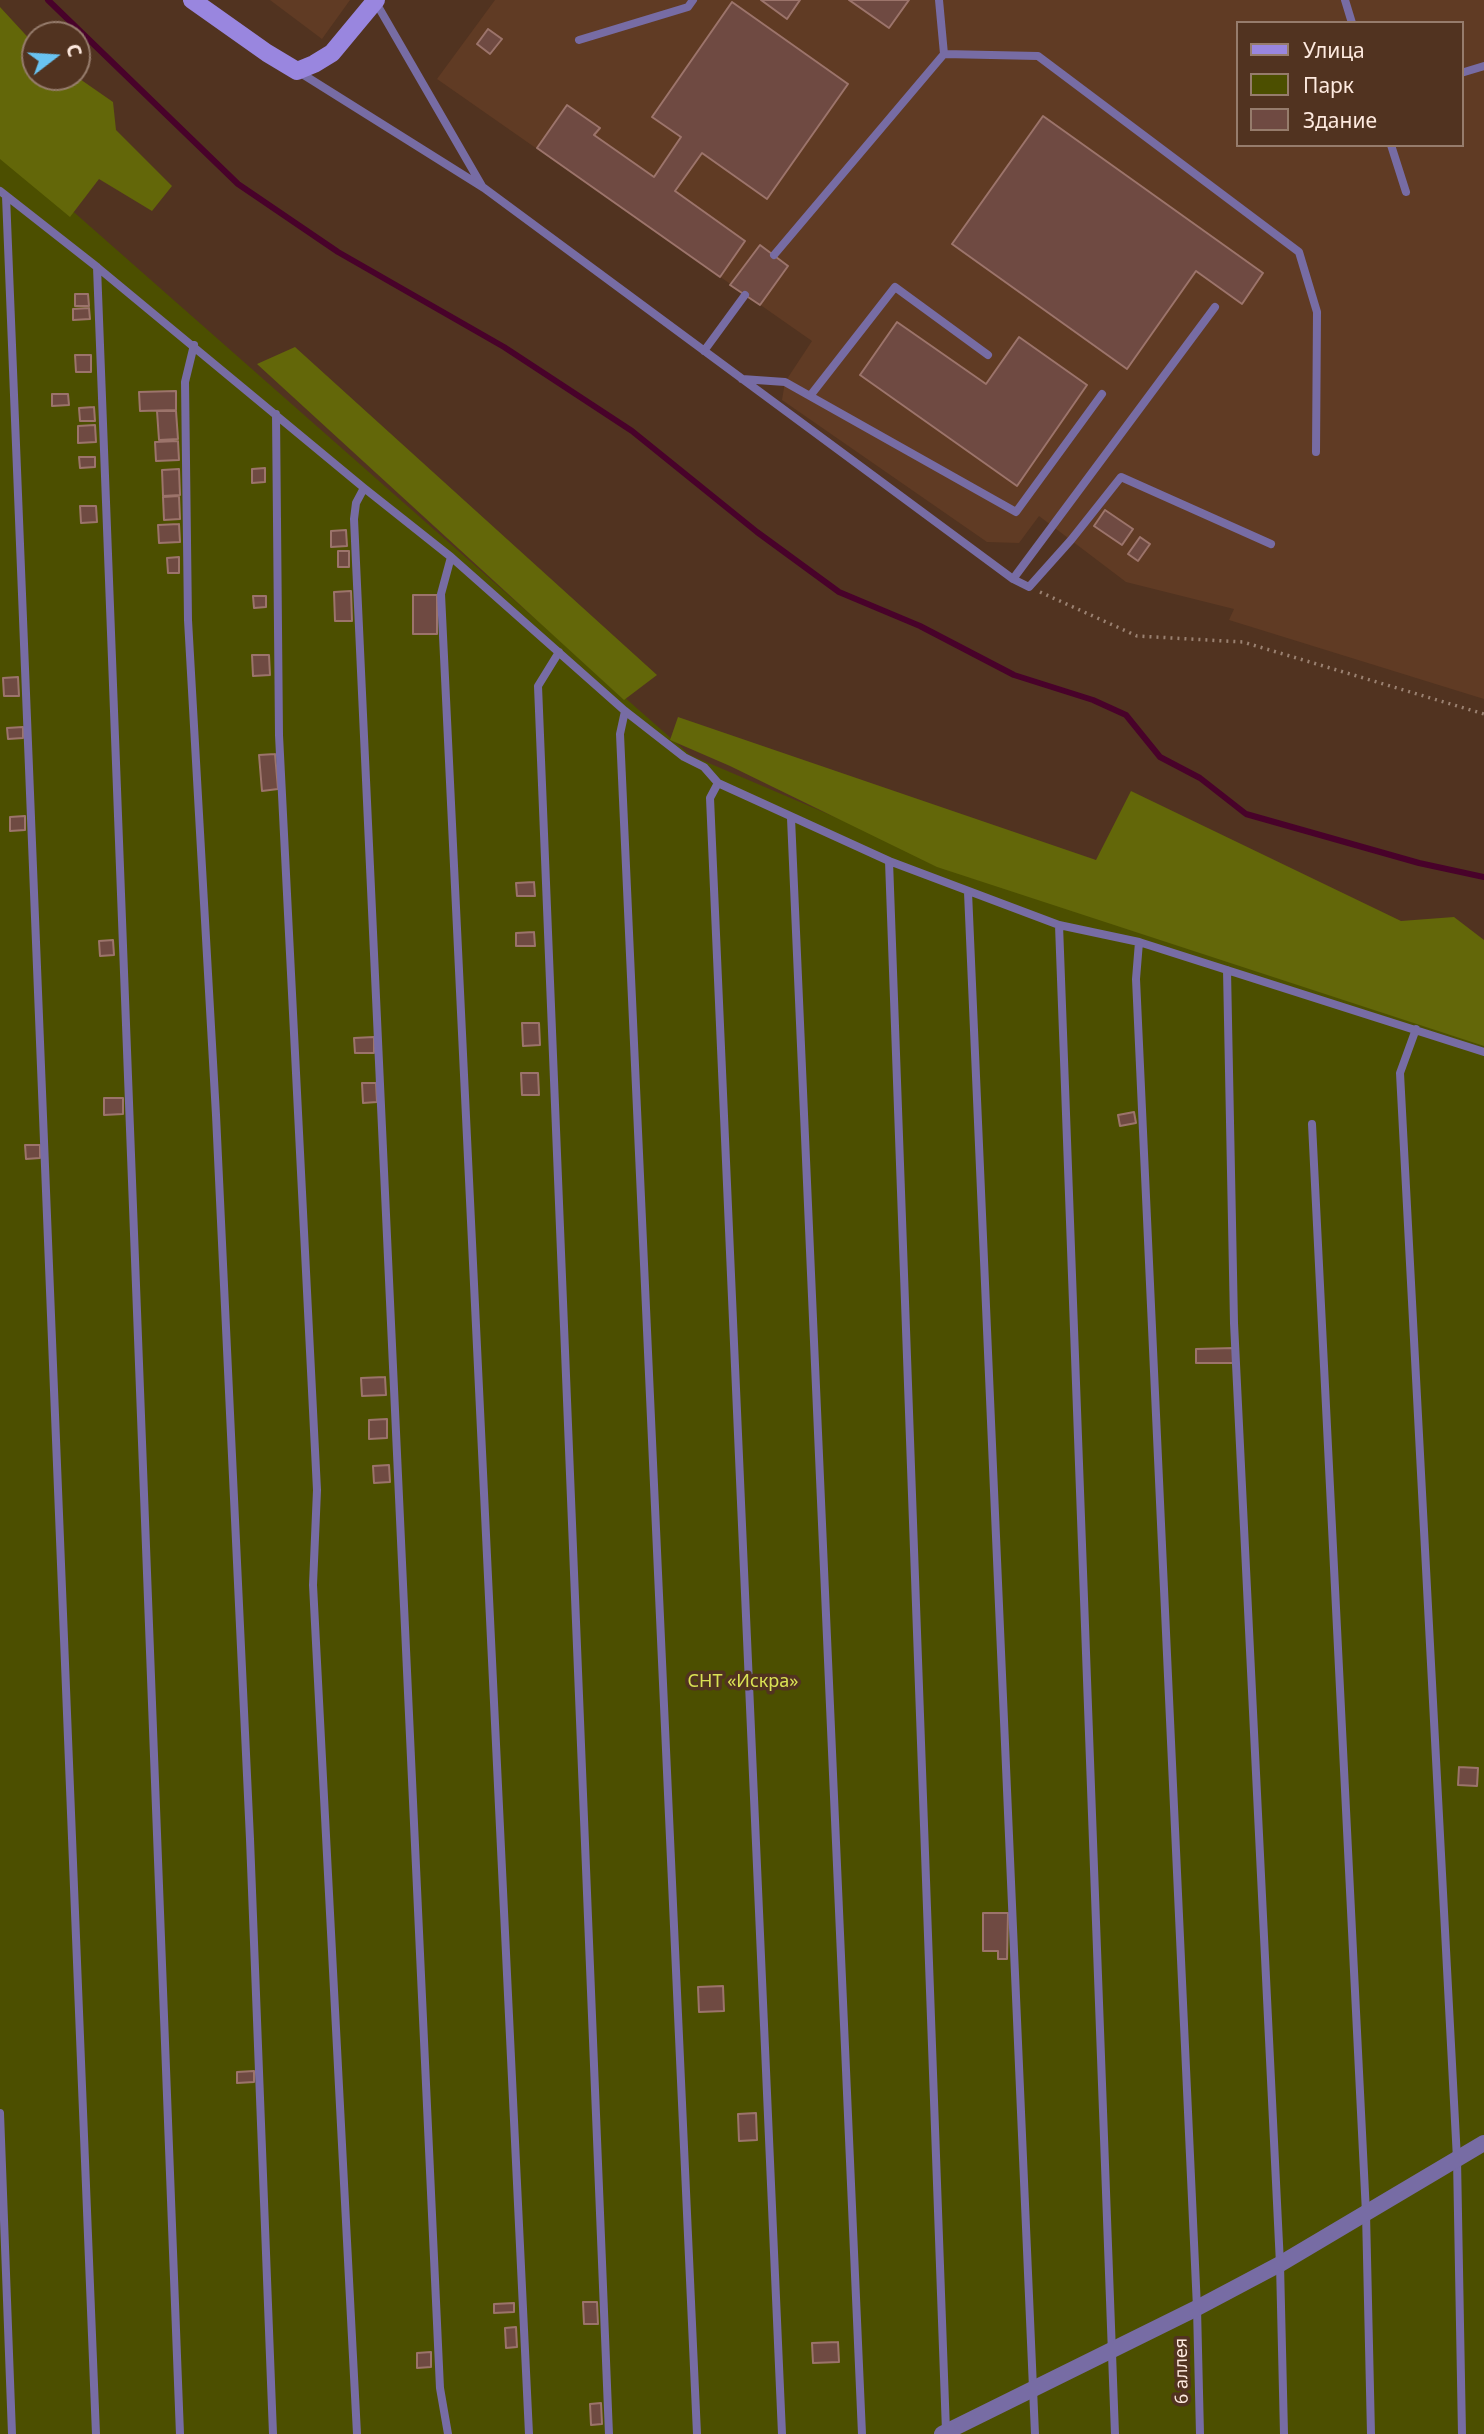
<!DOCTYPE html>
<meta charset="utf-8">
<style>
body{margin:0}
#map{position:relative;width:1484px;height:2434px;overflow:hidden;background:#513320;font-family:"Noto Sans",sans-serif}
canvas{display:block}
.legend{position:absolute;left:1236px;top:21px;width:228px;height:126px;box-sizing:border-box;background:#513320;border:2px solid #967c6c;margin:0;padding:9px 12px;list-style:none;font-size:21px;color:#feeadf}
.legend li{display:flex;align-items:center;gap:14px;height:35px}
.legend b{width:35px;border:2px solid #967c6c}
.north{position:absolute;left:21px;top:21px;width:70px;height:70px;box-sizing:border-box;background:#513320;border:2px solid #967c6c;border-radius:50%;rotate:73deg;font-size:19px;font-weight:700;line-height:28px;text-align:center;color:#feeadf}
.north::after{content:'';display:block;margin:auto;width:24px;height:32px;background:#69c3f1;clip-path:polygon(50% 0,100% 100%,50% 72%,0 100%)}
</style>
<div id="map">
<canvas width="1484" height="2434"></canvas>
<ul class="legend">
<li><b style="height:9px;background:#9986df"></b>Улица</li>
<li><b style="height:19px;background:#4c4f00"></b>Парк</li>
<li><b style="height:19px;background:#6f4a42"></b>Здание</li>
</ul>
<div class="north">С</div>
</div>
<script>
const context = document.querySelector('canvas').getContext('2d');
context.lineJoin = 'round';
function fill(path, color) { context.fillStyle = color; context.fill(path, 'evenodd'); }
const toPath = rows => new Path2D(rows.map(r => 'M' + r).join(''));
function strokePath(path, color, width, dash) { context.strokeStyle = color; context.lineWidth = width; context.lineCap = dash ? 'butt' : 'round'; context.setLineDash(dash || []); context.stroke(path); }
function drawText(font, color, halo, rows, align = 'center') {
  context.font = font + ' "Noto Sans",sans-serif'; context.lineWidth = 7; context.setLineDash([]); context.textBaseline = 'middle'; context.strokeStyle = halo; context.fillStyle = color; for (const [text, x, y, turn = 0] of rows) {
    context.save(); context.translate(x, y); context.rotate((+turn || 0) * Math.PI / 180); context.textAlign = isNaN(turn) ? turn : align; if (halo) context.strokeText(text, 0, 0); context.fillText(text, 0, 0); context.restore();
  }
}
fill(toPath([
 [270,0,350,0,322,39],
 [495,0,1484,0,1484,699,1229,620,1234,609,1126,582,1039,516,1019,543,987,542,782,400,785,382,812,341,437,79],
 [1237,23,1461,23,1461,145,1237,145]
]), '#603b24');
fill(toPath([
 [0,147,690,755,917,852,1484,1009,1484,2434,0,2434]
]), '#4c4f00');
fill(toPath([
 [0,7,35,45,35,77,77,77,113,102,116,130,172,186,152,211,99,179,70,217,0,159],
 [295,347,657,675,624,700,257,364],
 [678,717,1096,860,1131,791,1401,921,1454,917,1484,940,1484,1046,937,867,730,766,670,740]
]), '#636709');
strokePath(toPath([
 [48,0,238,184,338,252,504,347,632,431,757,532,839,592,920,626,1014,675,1093,700,1126,715,1160,757,1200,778,1246,814,1419,863,1484,877]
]), '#48022a', 6);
const building = toPath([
 [761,0,800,0,787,19,761,0],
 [849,0,909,0,889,28,849,0],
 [732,2,848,84,767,199,702,153,675,191,745,241,720,277,537,148,567,105,600,128,594,135,654,177,681,137,652,117,732,2],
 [488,29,502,39,490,54,477,44,488,29],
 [1043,116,1263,273,1242,304,1196,271,1127,369,952,244,1043,116],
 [760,245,788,266,760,305,730,285,760,245],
 [75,294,88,294,89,306,75,306,75,294],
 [89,308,90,319,73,320,73,309,89,308],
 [897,322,986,384,1019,337,1087,385,1017,486,860,375,897,322],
 [75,355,91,355,91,372,76,372,75,355],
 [176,391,176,410,140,411,139,392,176,391],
 [52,394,68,394,69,405,52,406,52,394],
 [94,407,95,421,80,421,79,408,94,407],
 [157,411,176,411,178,439,159,440,157,411],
 [95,425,96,442,78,443,78,426,95,425],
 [178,441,179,460,156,461,155,442,178,441],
 [79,457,95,457,95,467,80,468,79,457],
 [265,468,265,482,252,483,252,469,265,468],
 [179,469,180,495,163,496,162,470,179,469],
 [179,496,180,519,164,520,163,497,179,496],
 [80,506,96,506,97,522,81,523,80,506],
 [1105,510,1133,529,1122,545,1094,526,1105,510],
 [179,524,180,542,159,543,158,525,179,524],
 [346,530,347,546,331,547,331,531,346,530],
 [1140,537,1150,544,1138,561,1128,554,1140,537],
 [338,551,349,551,349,567,338,567,338,551],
 [179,557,179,573,168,573,167,558,179,557],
 [351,591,352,621,335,621,334,592,351,591],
 [413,595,437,595,437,634,413,634,413,595],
 [253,596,266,596,266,607,254,608,253,596],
 [252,655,269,655,270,675,253,676,252,655],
 [18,677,19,696,4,696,3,678,18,677],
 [23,727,23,738,8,739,7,728,23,727],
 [275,754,278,789,262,791,259,755,275,754],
 [25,816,25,830,10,831,10,817,25,816],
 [534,882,535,896,517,896,516,883,534,882],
 [534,932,535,946,516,946,516,933,534,932],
 [113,940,114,955,100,956,99,941,113,940],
 [522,1023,539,1023,540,1045,523,1046,522,1023],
 [374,1037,374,1053,355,1053,354,1038,374,1037],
 [521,1073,538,1073,539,1095,522,1095,521,1073],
 [362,1083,376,1083,377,1102,363,1103,362,1083],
 [104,1098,123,1098,123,1114,104,1115,104,1098],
 [1134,1112,1136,1123,1120,1126,1118,1115,1134,1112],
 [25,1145,40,1145,40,1158,26,1159,25,1145],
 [1234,1348,1234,1363,1196,1363,1196,1349,1234,1348],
 [385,1377,386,1395,362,1396,361,1378,385,1377],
 [387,1419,387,1438,369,1439,369,1420,387,1419],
 [389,1465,390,1482,374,1483,373,1466,389,1465],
 [1459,1767,1478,1768,1477,1786,1458,1785,1459,1767],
 [983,1913,1008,1913,1007,1959,998,1959,998,1951,983,1951,983,1913],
 [723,1986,724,2011,699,2012,698,1987,723,1986],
 [254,2071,254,2082,237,2083,237,2072,254,2071],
 [756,2113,757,2140,739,2141,738,2114,756,2113],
 [583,2302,597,2302,598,2324,584,2324,583,2302],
 [514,2303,514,2312,494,2313,494,2304,514,2303],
 [516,2327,517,2347,506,2348,505,2328,516,2327],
 [838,2342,839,2362,813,2363,812,2343,838,2342],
 [431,2352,431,2367,417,2368,417,2353,431,2352],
 [601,2403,602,2424,591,2425,590,2404,601,2403]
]);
fill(building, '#6f4a42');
strokePath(building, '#9c746b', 2);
strokePath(toPath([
 [1040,592,1137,636,1243,642,1484,714]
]), '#9a8171', 3.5, [2, 5]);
strokePath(toPath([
 [939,0,944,54],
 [1345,0,1352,23],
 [375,1,482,186],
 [579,40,688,7,693,0],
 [299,72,484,188,1013,579,1029,587,1071,540,1121,477,1271,544],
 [1461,73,1484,66],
 [1391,145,1406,192],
 [0,191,97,267,364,488,451,557,625,711,684,757,704,767,718,783,889,861,1059,925,1139,942,1484,1052],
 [6,196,96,2434],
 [774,255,944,54,1038,56,1299,252,1317,312,1316,452],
 [97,267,180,2434],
 [194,345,185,382,188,620,216,1115,250,1839,273,2434],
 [704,351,745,295],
 [742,379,785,382,1016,512,1102,394],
 [810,396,895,287,988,355],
 [276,414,279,735,317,1490,313,1585,357,2434],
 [364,488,356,503,354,519,440,2388,448,2434],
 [451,557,441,594,529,2434],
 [1013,579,1215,307],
 [559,652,538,686,609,2434],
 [625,711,620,734,697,2434],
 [718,783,710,798,782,2434],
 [791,818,862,2434],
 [889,861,946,2431],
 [968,892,1035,2434],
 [1059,925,1115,2434],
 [1139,942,1136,979,1197,2308,1200,2434],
 [1227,970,1234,1323,1280,2264,1284,2434],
 [1416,1029,1400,1073,1457,2159,1462,2434],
 [1312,1124,1366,2213,1371,2434],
 [0,2113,12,2434]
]), '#776ca4', 8);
strokePath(toPath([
 [942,2434,1197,2308,1280,2264,1484,2143]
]), '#776ca4', 16);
strokePath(toPath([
 [192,0,267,53,297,71,314,64,332,53,376,0]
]), '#9986df', 18);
drawText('18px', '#dae254', '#513320', [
 ["СНТ «Искра»",743,1682]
]);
drawText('18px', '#feeadf', '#513320', [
 ["6 аллея",1182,2371,-91]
]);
</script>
